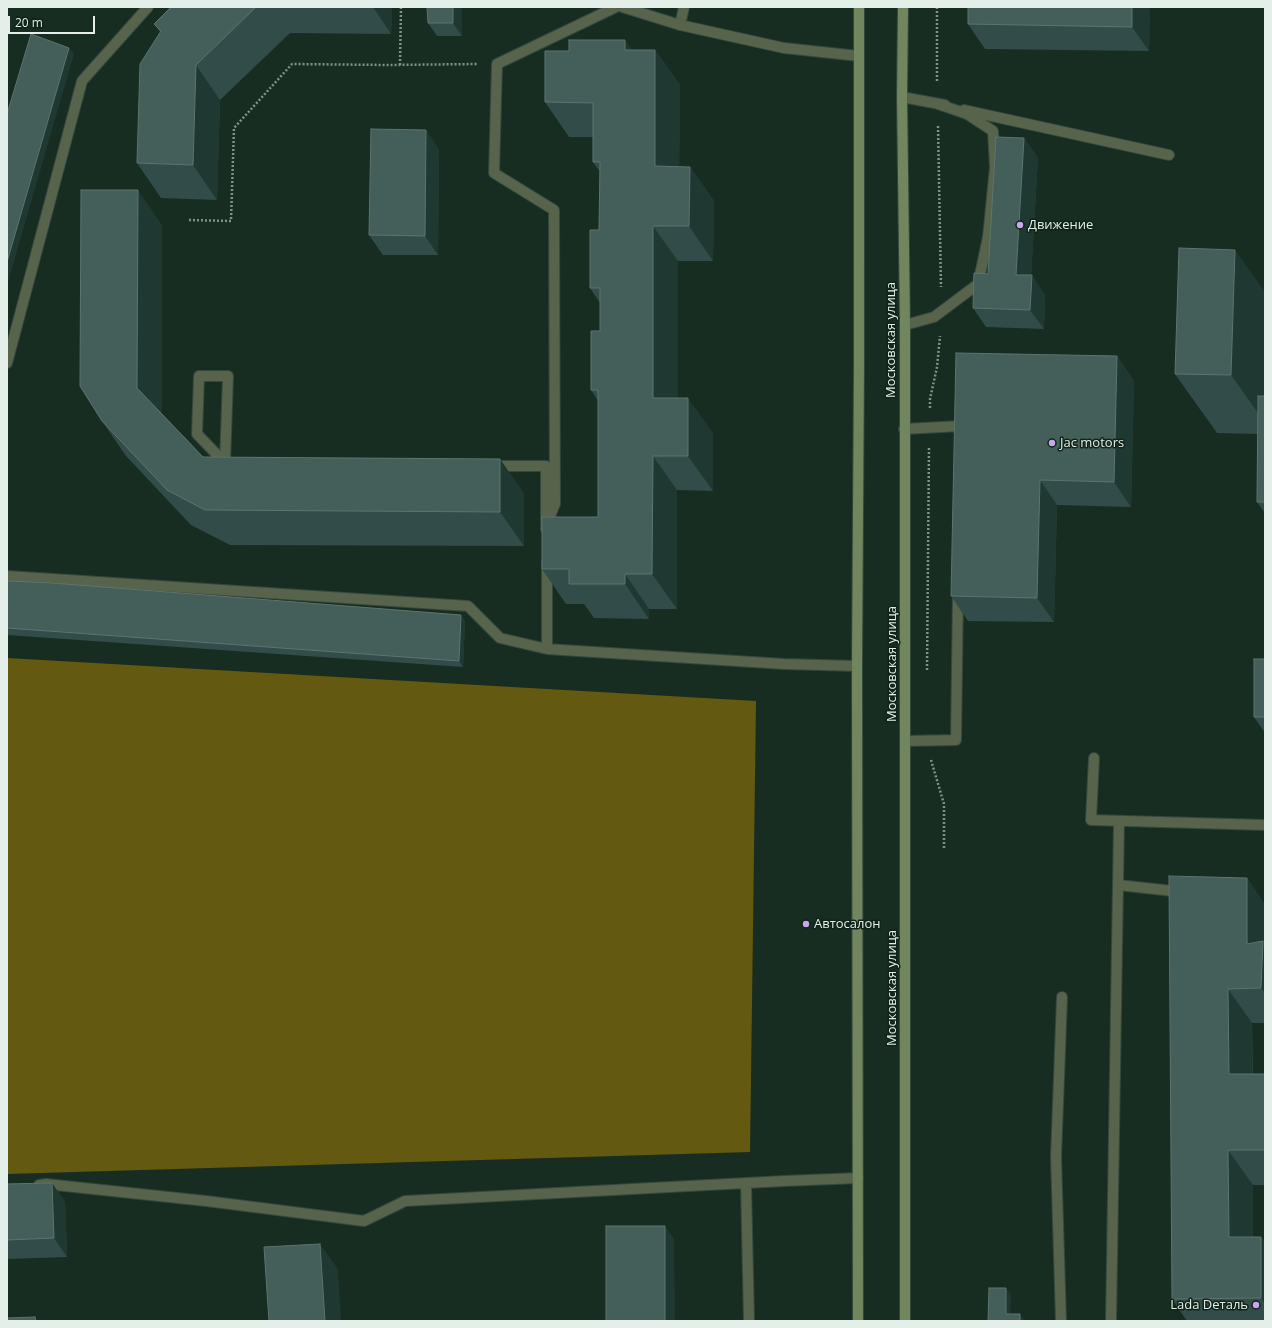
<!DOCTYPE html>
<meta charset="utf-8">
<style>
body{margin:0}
#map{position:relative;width:1272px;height:1328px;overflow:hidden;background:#182d22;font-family:"Open Sans",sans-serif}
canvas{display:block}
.frame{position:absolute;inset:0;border:8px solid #e3efe8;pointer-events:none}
.scale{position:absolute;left:8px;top:16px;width:87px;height:18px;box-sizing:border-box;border:2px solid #e3efe8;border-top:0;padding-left:5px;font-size:12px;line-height:14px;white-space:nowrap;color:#e3efe8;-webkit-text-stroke:3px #0f2318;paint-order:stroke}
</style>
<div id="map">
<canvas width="1272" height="1328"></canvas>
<div class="frame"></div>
<div class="scale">20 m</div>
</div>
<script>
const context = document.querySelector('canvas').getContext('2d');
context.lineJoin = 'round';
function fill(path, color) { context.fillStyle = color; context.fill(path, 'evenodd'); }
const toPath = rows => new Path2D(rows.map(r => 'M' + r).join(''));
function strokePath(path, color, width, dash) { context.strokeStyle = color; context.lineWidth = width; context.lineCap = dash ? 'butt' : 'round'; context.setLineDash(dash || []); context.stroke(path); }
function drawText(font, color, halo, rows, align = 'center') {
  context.font = font + ' "Open Sans",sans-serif'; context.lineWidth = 3; context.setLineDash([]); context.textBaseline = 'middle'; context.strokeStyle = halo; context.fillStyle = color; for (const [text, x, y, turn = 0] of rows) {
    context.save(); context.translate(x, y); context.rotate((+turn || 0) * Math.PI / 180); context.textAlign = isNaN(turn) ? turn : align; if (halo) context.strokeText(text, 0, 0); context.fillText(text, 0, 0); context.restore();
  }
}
fill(toPath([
 [7,658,756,701,750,1152,7,1174]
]), '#645910');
const lane = toPath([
 [680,25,684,7],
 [902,97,945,105],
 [964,110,1169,155],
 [905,325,934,317,978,284,988,237,995,167,993,131,967,114,938,104],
 [7,363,82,81,148,7],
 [904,429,961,426,961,433],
 [225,463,197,434,199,376,228,376,225,463,233,463],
 [493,466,546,466,546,521],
 [546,529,546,525,555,504,554,210,494,173,497,64,616,7],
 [547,563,547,649],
 [7,576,468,606,500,638,547,649,784,664,857,666],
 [905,741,956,740,958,593],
 [1094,758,1091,820,1265,825],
 [1118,885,1182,892],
 [746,1184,749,1321],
 [39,1185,46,1184,206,1201,364,1221,405,1201,784,1181,858,1178],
 [1061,1321,1056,1157,1062,997],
 [1111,1321,1119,821]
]);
const street = toPath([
 [622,7,680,25,784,48,859,56]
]);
const secondary = toPath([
 [903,7,902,97,905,325,905,1321],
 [858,1321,857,666,859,364,859,7]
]);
strokePath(lane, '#34483e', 12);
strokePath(street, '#34483e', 12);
strokePath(secondary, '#34483e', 12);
strokePath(toPath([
 [937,7,937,83],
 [400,65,401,7],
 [938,126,941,287],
 [189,220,231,221,234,128,292,64,388,65,478,64],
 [930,408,930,399,937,367,940,336],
 [927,670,929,447],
 [931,760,944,804,944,850]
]), '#829289', 2.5, [2, 2]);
strokePath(lane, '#57634b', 10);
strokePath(street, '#57634b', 10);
strokePath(secondary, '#71855e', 10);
fill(toPath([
 [171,7,392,7,391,34,290,33,220,100,217,200,161,198,137,163,160,32,154,24],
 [462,7,462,36,437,36,428,23],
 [968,7,1150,7,1149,51,985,49,968,24],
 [632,50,655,50,680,85,679,167,690,167,714,201,713,261,678,261,678,398,713,433,713,491,677,490,677,609,649,609,649,619,594,618,584,604,566,604,542,569,598,517,598,401,591,390,600,331,600,303,590,288,599,230,600,172,593,162,593,137,569,137,545,102],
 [1024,138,1038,158,1031,275,1045,295,1044,329,986,327,973,308,988,274],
 [439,149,438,255,383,255,369,235],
 [162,225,162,414,203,457,500,459,524,494,524,546,230,545,191,525,126,456,102,421],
 [1265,292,1265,513,1257,502,1257,434,1217,433,1175,374],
 [1117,356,1134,381,1131,507,1057,505,1054,622,968,621,951,596],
 [7,581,461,615,465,622,463,667,7,635],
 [1265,659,1265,733,1254,717],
 [1247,878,1265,905,1265,1023,1252,1023,1253,1074,1265,1074,1265,1185,1253,1185,1253,1237,1261,1237,1265,1243,1265,1321,1187,1321,1172,1299],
 [52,1183,65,1202,67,1257,7,1259,7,1184]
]), '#314c49');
fill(toPath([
 [373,7,392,7,391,34],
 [453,7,462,7,462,36,453,23],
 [1132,7,1150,7,1149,51,1132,27],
 [625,40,650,75,625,50],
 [69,48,74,54,7,285,7,262],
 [655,50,680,85,679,201,655,166],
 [196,65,220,100,217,200,193,165],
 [426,130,439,149,438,255,425,236],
 [1024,138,1038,158,1030,294,1016,275],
 [690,167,714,201,713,261,689,226],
 [138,190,162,225,162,422,137,388],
 [653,226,678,261,678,433,653,398],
 [1235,250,1265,292,1265,423,1231,375],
 [1032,275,1045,295,1044,329,1030,310],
 [1117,356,1134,381,1131,507,1114,482],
 [688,398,713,433,713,491,688,456],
 [653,456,677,490,677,609,652,574],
 [500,459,524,494,524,546,500,512],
 [1040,480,1057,505,1054,622,1037,598],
 [625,574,649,609,649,619,625,584],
 [461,615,465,622,463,667,459,661],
 [1247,878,1265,905,1265,993,1261,988,1247,944],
 [1228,989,1252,1023,1253,1109,1229,1074],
 [1228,1150,1253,1185,1253,1272,1229,1237],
 [52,1183,65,1202,67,1257,54,1238],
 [665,1226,674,1239,675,1321,665,1321],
 [1261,1237,1265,1243,1265,1304,1261,1298],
 [320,1244,338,1269,341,1321,325,1321],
 [1006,1288,1011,1295,1010,1321,1006,1314],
 [1020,1314,1025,1321,1020,1321]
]), '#1f3832');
const building = toPath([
 [171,7,256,7,196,65,193,165,137,163,140,64,161,31,154,24,171,7],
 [427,7,453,7,453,23,428,23,427,7],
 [968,7,1132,7,1132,27,968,24,968,7],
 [31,34,69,48,7,262,7,114,31,34],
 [569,40,625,40,625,50,655,50,655,166,690,167,689,226,653,226,653,398,688,398,688,456,653,456,652,574,625,574,625,584,569,584,569,569,542,569,542,517,598,517,598,390,591,390,591,331,600,331,600,288,590,288,590,230,599,230,600,162,593,162,593,103,545,102,545,51,569,51,569,40],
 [371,129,426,130,425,236,369,235,371,129],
 [996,137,1024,138,1016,275,1032,275,1030,310,973,308,974,273,988,274,996,137],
 [81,190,138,190,137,388,203,457,500,459,500,512,205,510,167,490,102,421,80,386,81,190],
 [1179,248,1235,250,1231,375,1175,374,1179,248],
 [956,353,1117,356,1114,482,1040,480,1037,598,951,596,956,353],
 [1258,396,1265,396,1265,502,1257,502,1258,396],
 [7,581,52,583,461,615,459,661,7,628,7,581],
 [1254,659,1265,659,1265,717,1254,717,1254,659],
 [1169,876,1247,878,1247,944,1263,941,1261,988,1228,989,1229,1074,1265,1074,1265,1150,1228,1150,1229,1237,1261,1237,1261,1298,1172,1299,1169,876],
 [52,1183,54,1238,7,1240,7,1184,52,1183],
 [606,1226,665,1226,665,1321,606,1321,606,1226],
 [320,1244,325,1321,269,1321,264,1247,320,1244],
 [989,1288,1006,1288,1006,1314,1020,1314,1020,1321,988,1321,989,1288],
 [35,1317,36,1321,7,1321,7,1318,35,1317]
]);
fill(building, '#445e5a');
strokePath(building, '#5d7470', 1);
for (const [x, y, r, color] of [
 [1020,225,4,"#c7a6ef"],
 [1052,443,4,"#c7a6ef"],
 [806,924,4,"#c7a6ef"],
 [1256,1305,4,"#c7a6ef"]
]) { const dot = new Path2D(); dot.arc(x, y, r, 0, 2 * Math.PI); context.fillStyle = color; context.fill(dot); strokePath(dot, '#0f2318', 1.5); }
drawText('13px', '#e3efe8', '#0f2318', [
 ["Движение",1028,225],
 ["Jac motors",1060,443],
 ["Автосалон",814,924],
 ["Lada Dеталь",1248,1305,"right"]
], 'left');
drawText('13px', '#e3efe8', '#0f2318', [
 ["Московская улица",891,340,-90],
 ["Московская улица",892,664,-90],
 ["Московская улица",892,988,-90]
]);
</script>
